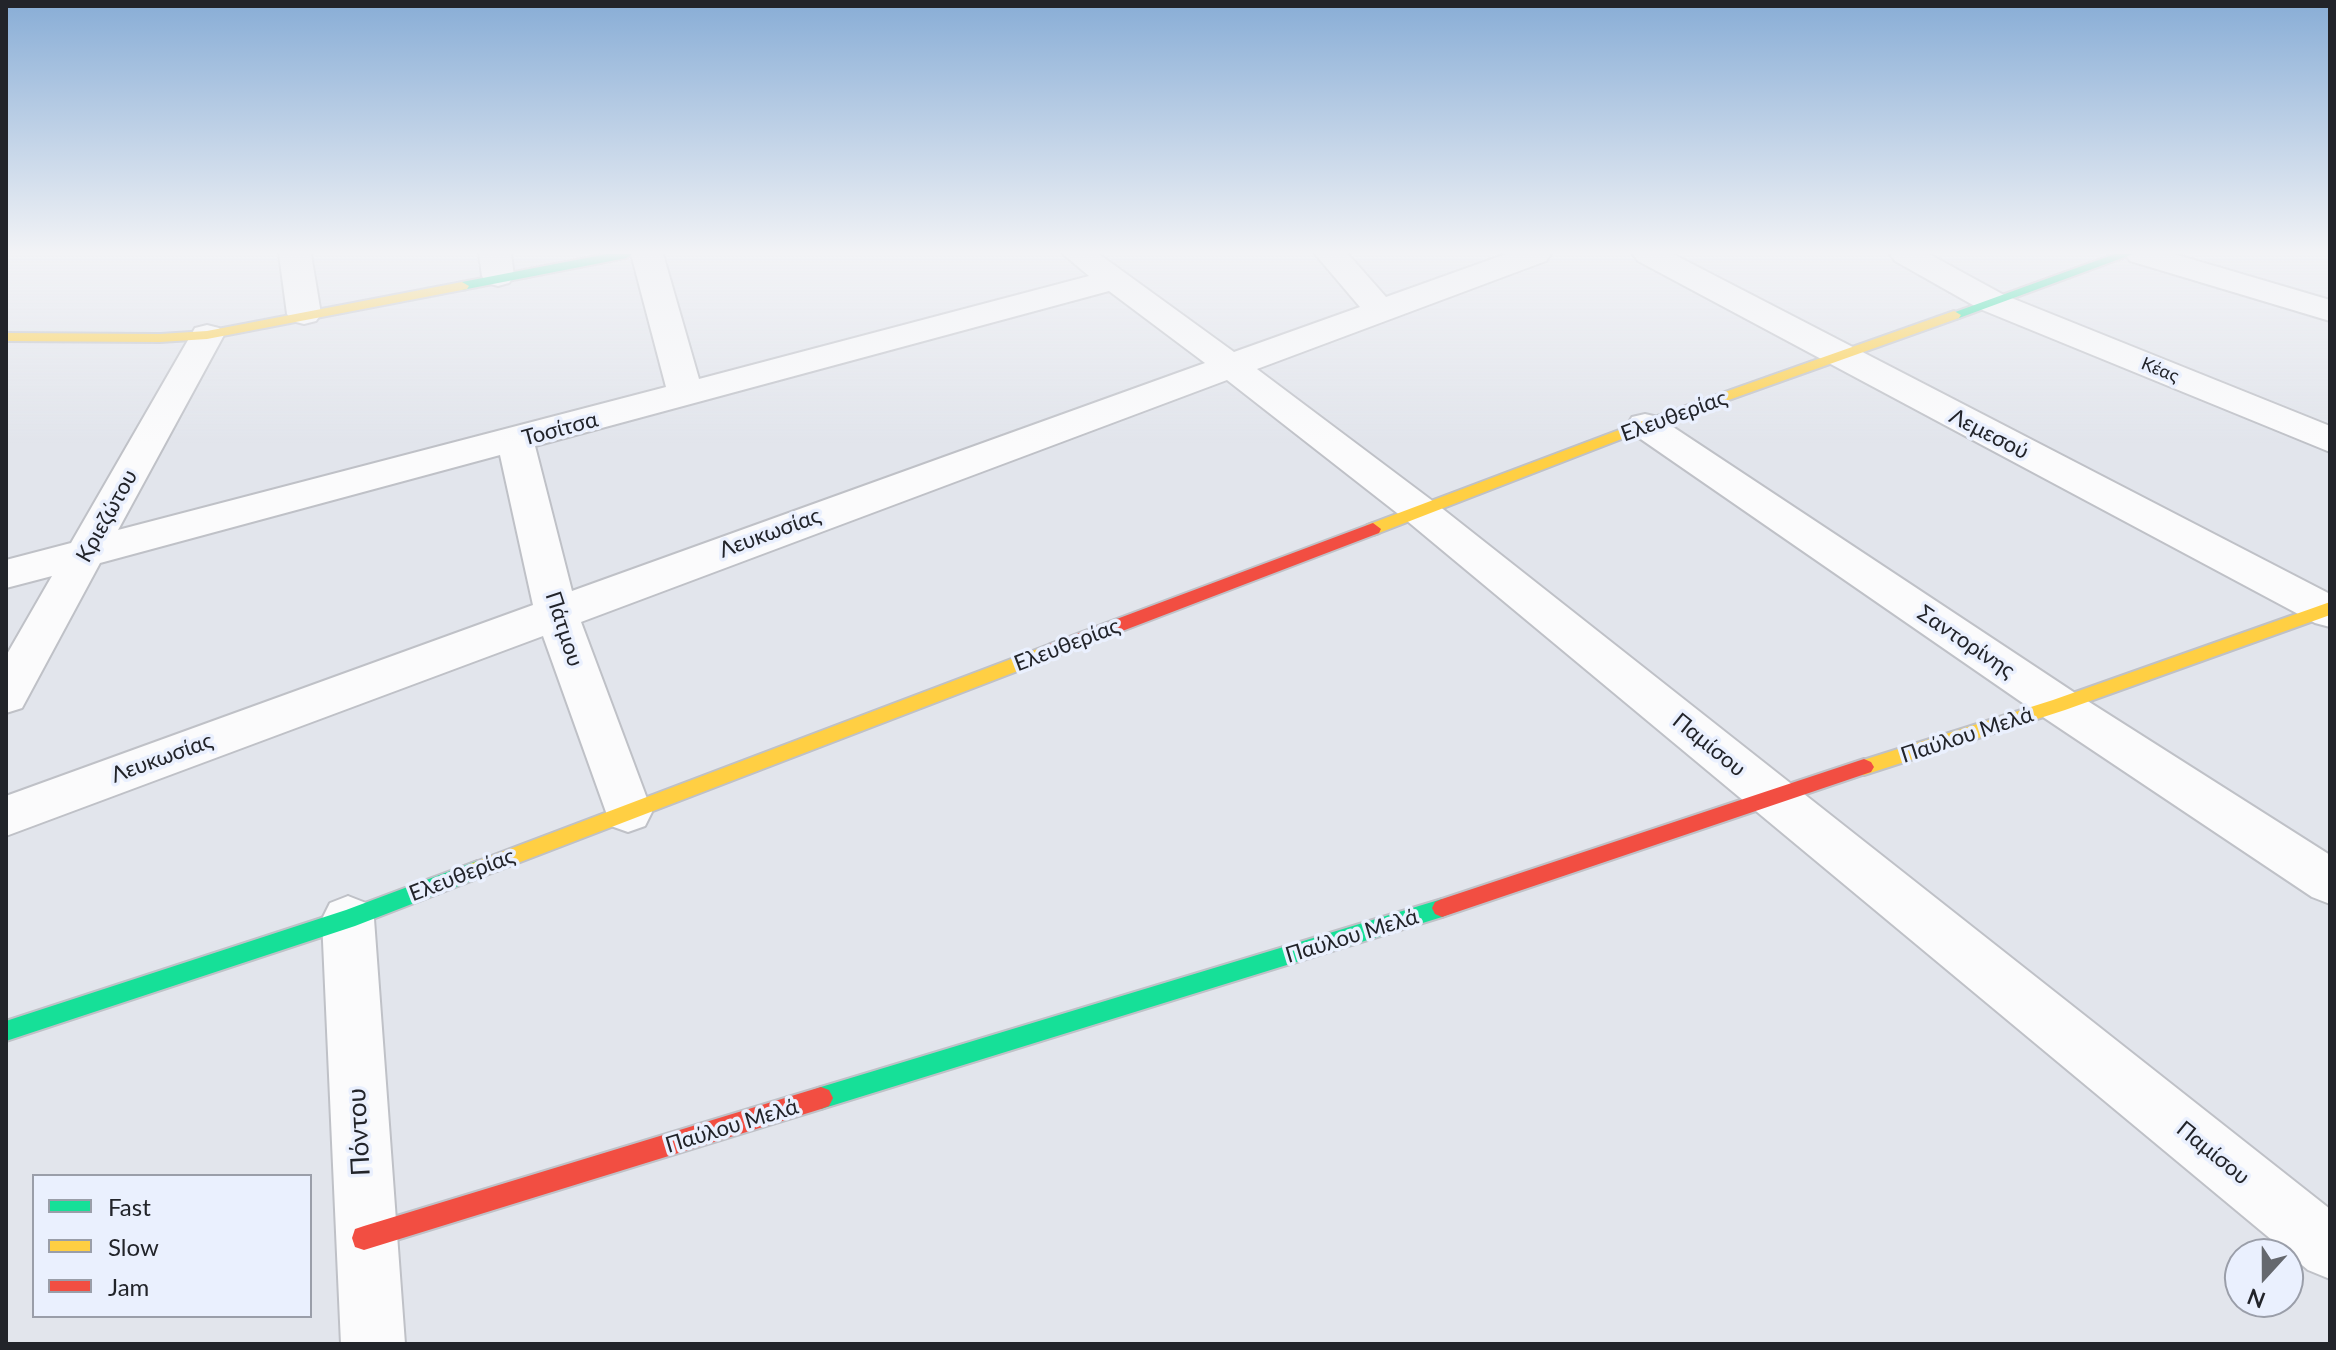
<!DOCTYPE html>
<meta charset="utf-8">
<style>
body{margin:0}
#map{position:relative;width:2336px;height:1350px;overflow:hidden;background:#e2e5ec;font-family:Lato,sans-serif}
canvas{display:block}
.frame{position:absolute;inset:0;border:8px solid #22242a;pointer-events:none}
.legend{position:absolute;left:32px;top:1174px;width:280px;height:144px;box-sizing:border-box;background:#eaf0fe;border:2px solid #9a9ea9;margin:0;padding:10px 14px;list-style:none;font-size:24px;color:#22242a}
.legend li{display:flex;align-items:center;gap:16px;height:40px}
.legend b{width:40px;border:2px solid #9a9ea9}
.north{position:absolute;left:2224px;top:1238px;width:80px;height:80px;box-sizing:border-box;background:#eaf0fe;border:2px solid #9a9ea9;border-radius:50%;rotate:201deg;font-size:22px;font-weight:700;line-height:32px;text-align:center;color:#22242a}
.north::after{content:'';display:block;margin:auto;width:28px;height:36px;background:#65686e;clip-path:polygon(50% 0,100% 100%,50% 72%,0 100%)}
</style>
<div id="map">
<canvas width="2336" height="1350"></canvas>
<div class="frame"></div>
<ul class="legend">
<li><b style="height:10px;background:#16e098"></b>Fast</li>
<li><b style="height:10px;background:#ffcf43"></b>Slow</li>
<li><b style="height:10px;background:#f24e42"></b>Jam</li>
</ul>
<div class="north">N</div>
</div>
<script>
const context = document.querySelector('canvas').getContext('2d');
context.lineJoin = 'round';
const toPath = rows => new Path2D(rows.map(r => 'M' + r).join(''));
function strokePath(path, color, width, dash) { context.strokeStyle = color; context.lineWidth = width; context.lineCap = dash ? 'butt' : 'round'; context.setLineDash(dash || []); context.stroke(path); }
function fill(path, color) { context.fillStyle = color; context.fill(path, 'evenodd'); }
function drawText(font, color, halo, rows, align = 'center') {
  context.font = font + ' Lato,sans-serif'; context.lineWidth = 7; context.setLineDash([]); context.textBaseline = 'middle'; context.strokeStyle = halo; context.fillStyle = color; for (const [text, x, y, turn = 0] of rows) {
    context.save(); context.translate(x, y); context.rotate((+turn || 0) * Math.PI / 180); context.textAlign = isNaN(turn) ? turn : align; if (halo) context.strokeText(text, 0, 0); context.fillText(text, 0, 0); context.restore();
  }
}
const street = toPath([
 [279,254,311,254,321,314,316,321,304,324,292,321,287,314,279,254],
 [479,254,511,254,514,276,509,283,498,286,487,283,482,276,479,254],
 [631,254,663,254,699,379,1089,276,1063,254,1099,254,1234,352,1360,307,1315,254,1348,254,1386,297,1506,254,1551,254,1546,261,1257,369,1434,502,2330,1209,2330,1279,2308,1270,1406,520,1227,380,581,622,652,812,645,826,628,832,611,826,543,636,6,836,6,796,533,605,500,455,100,563,22,708,6,713,6,656,52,576,6,588,6,560,71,543,195,328,207,325,219,328,224,335,118,530,666,387,631,254],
 [1109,291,1205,363,572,591,535,446,1109,291],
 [1633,254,1673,254,2330,594,2330,627,2315,623,1638,261,1633,254],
 [1890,254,1929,254,2004,295,2330,426,2330,452,1980,309,1895,261,1890,254],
 [2125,254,2174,254,2330,300,2330,321,2130,261,2125,254],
 [1645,414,1658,417,2075,693,2330,855,2330,904,2312,897,2043,717,1632,433,1627,425,1632,417,1645,414],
 [348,896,366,903,374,919,405,1344,341,1344,322,919,330,903,348,896]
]);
const fast = toPath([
 [607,254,632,254,626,258,462,290,455,286,462,282,607,254],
 [2115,254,2133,254,1959,318,1954,319,1947,315,2115,254],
 [477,861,484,864,487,870,484,876,355,926,6,1041,6,1021,346,910,477,861],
 [1442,899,1449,902,1452,908,1449,914,1442,917,821,1109,813,1106,809,1098,813,1090,821,1087,1442,899]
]);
const slow = toPath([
 [462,282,469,286,467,289,207,339,160,342,6,341,6,333,160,334,207,331,462,282],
 [1954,311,1961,315,1959,318,1650,428,1379,533,1373,535,1365,529,1367,525,1640,422,1954,311],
 [2330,602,2330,615,2065,710,1864,775,1857,772,1854,767,1857,762,2053,700,2330,602],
 [1056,642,1065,649,1062,654,484,876,477,879,470,876,467,870,470,864,1056,642]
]);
const jam = toPath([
 [1373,523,1381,529,1379,533,1062,654,1050,654,1047,649,1050,644,1373,523],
 [1864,759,1871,762,1874,767,1871,772,1442,917,1435,914,1432,908,1435,902,1442,899,1864,759],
 [821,1087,829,1090,833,1098,829,1106,821,1109,364,1250,355,1247,352,1238,355,1229,364,1226,821,1087]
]);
strokePath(street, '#bfc1c7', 4);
strokePath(fast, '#bfc1c7', 4);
strokePath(slow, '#bfc1c7', 4);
strokePath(jam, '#bfc1c7', 4);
fill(street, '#fbfbfc');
fill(fast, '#16e098');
fill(slow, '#ffcf43');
fill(jam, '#f24e42');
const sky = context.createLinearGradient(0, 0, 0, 443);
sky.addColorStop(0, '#88add6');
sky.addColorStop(0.57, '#f2f3f6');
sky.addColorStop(1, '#f2f3f600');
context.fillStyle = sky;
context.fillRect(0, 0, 2336, 443);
drawText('18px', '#22242a', '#eaf0fe', [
 ["Κέας",2160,370,22]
]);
drawText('22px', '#22242a', '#eaf0fe', [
 ["Ελευθερίας",1674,416,-20],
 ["Τοσίτσα",560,429,-15],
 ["Λεμεσού",1989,434,27],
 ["Κριεζώτου",107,516,-61],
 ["Λευκωσίας",770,533,-20],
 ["Πάτμου",564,629,72],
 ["Σαντορίνης",1966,642,34],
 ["Ελευθερίας",1067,645,-21],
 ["Παύλου Μελά",1967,735,-18],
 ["Παμίσου",1709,745,39],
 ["Λευκωσίας",162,758,-20],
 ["Ελευθερίας",462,875,-21],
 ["Παύλου Μελά",1352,936,-17],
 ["Παύλου Μελά",732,1126,-17],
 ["Παμίσου",2213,1153,39]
]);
drawText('26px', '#22242a', '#eaf0fe', [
 ["Πόντου",359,1132,-93]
]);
</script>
